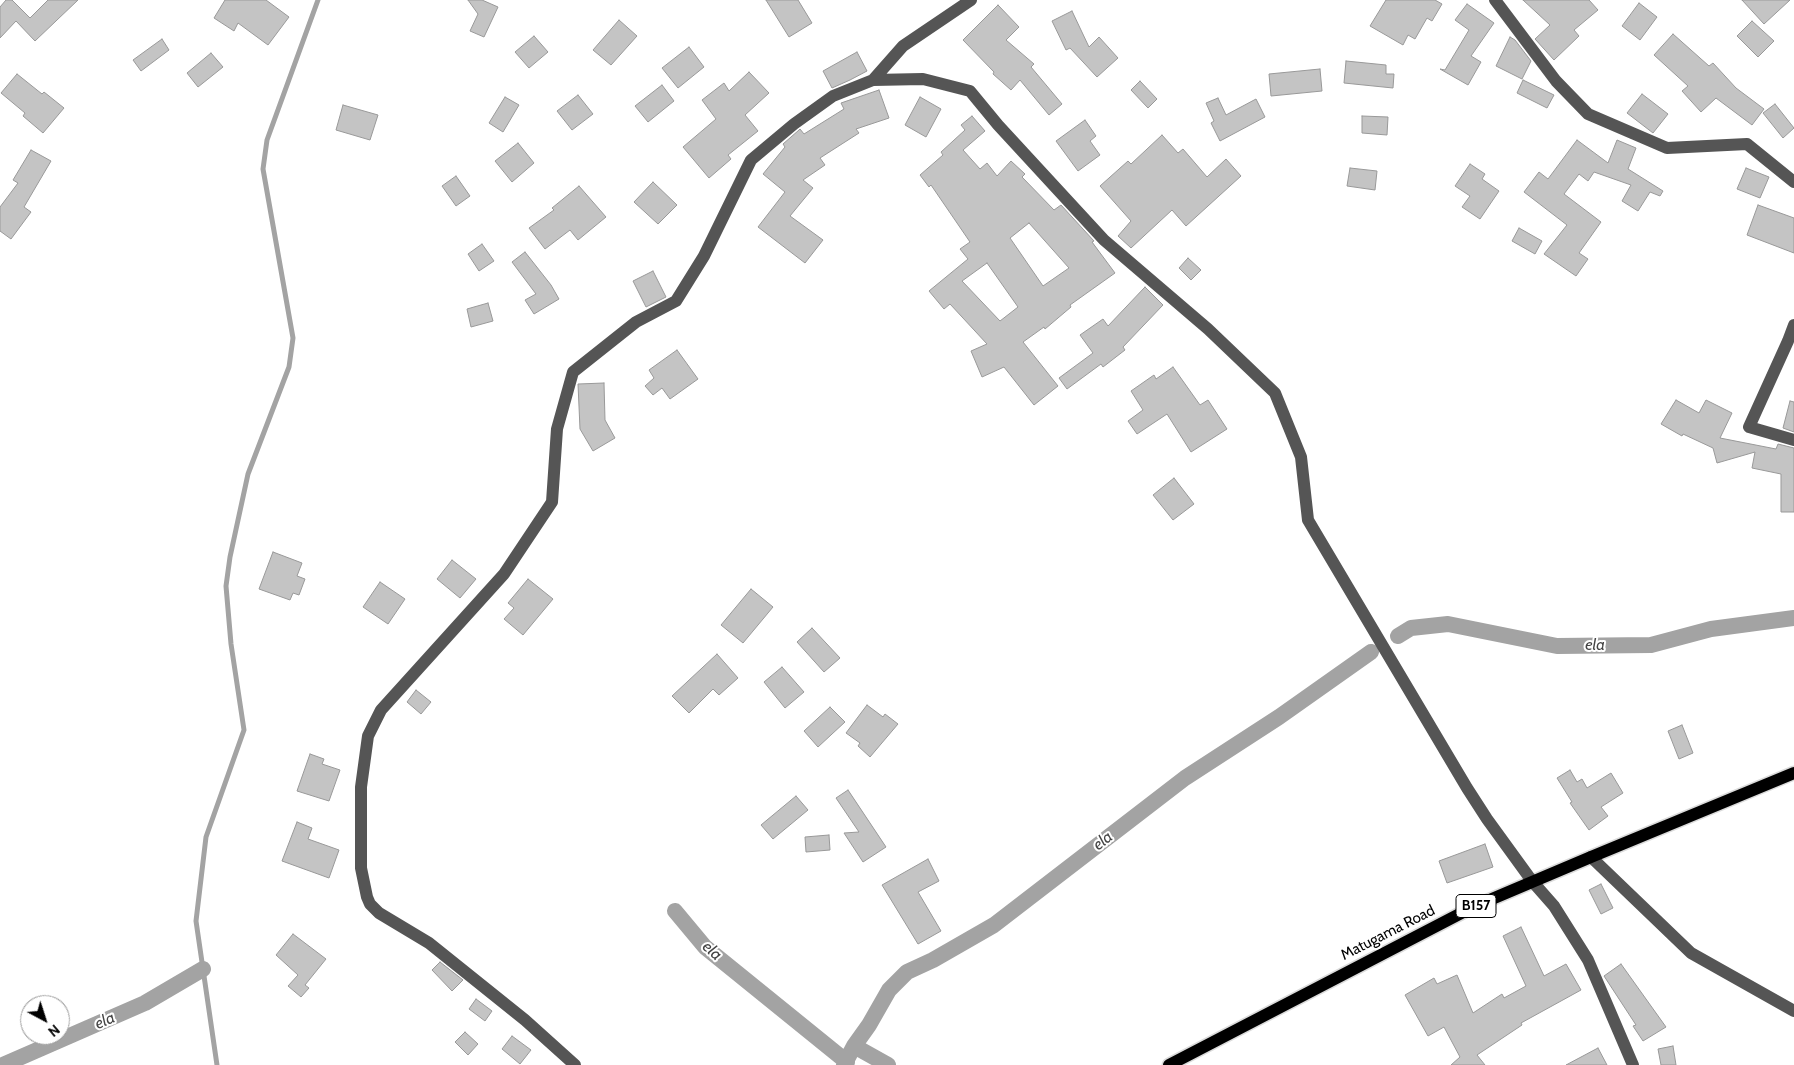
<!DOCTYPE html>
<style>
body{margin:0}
#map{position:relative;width:1794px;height:1065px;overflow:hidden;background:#fff;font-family:Cabin,sans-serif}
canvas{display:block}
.north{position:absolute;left:20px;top:995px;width:50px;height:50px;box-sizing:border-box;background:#fff;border:1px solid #999;border-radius:50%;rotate:140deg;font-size:14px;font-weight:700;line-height:20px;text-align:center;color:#000}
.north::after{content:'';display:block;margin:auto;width:18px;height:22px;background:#000;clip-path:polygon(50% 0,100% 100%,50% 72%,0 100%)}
</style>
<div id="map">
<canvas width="1794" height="1065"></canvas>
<div class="north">N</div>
</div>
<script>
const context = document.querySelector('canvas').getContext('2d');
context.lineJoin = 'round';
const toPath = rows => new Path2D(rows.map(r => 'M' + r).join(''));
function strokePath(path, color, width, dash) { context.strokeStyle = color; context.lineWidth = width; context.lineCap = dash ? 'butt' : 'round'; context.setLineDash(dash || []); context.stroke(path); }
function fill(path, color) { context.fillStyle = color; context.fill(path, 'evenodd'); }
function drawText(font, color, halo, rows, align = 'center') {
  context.font = font + ' Cabin,sans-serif'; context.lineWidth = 4; context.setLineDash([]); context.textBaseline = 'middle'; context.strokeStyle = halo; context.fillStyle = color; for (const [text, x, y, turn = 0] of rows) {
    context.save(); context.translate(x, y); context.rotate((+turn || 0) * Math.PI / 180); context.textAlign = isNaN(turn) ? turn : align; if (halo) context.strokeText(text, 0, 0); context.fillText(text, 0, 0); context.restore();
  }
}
strokePath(toPath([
 [217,1065,196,921,206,837,244,730,231,644,226,586,230,557,248,474,289,367,293,338,263,169,267,140,318,0]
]), '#a3a3a3', 5);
strokePath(toPath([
 [1398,636,1411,628,1448,624,1557,646,1651,645,1711,629,1794,618],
 [675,911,705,947,847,1062],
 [854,1046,888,1065],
 [3,1065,145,1003,203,969],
 [844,1065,854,1046,869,1025,889,990,907,972,933,960,994,925,1185,778,1279,717,1371,652]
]), '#a3a3a3', 16);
const building = toPath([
 [6,0,12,0,30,18,48,0,78,0,35,41,16,21,0,38,0,7,6,0],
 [225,0,266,0,289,17,268,45,238,23,234,31,214,18,225,0],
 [468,0,482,0,498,7,484,37,470,31,478,14,468,0],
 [766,0,798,0,812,23,789,37,766,0],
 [1386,0,1435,0,1442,4,1432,21,1427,18,1415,39,1408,35,1403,45,1370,26,1386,0],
 [1523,0,1589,0,1598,10,1574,30,1579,36,1554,60,1535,39,1550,25,1523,0],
 [1742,0,1790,0,1764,24,1742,0],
 [1639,3,1657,17,1640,40,1622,26,1639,3],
 [1467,4,1494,23,1471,56,1481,62,1468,85,1440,69,1445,70,1469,30,1455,20,1467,4],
 [998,5,1019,27,1006,40,1034,64,1031,67,1062,104,1049,115,1020,80,1011,90,993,74,994,72,963,40,998,5],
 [1072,11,1089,47,1099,37,1118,58,1097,77,1070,48,1066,50,1052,21,1072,11],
 [619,20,637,36,611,65,593,50,619,20],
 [1752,21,1774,41,1758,57,1737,36,1752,21],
 [1673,34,1709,66,1713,63,1736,88,1764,109,1752,125,1716,98,1701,112,1682,91,1688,86,1654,55,1673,34],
 [534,36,548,52,529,68,515,52,534,36],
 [1510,37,1515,40,1531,61,1522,79,1496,66,1510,37],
 [162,39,169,50,141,71,133,60,162,39],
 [689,47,704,67,678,88,662,68,689,47],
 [857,52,867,71,850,80,832,88,823,71,857,52],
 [211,53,223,67,198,87,187,73,211,53],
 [1346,61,1386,65,1386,74,1394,74,1393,88,1344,83,1346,61],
 [1320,69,1322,91,1271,96,1269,74,1320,69],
 [749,72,769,93,745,115,758,131,728,155,731,159,709,178,683,147,716,119,702,100,724,83,729,91,749,72],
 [17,74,42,94,44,92,64,108,43,133,23,116,25,113,1,93,17,74],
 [1523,80,1554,95,1547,108,1517,93,1523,80],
 [1140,81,1157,99,1148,108,1131,90,1140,81],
 [662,85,674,101,648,122,635,106,662,85],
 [879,90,889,118,856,129,859,133,820,158,825,165,803,180,813,188,790,216,823,240,805,263,758,227,785,192,763,174,785,147,783,144,799,130,800,129,804,134,844,109,841,103,879,90],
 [1642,94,1668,114,1653,133,1627,113,1642,94],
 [578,95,593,114,572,130,557,111,578,95],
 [505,97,519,105,503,132,489,123,505,97],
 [920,97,941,109,926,137,905,125,920,97],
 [1218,98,1226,115,1256,99,1265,117,1220,141,1211,123,1214,121,1206,103,1218,98],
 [1775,104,1794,128,1783,138,1763,113,1775,104],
 [343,105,378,115,370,140,336,130,343,105],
 [972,116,985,131,963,150,980,169,987,163,997,176,1011,161,1025,174,1022,177,1054,210,1061,205,1094,241,1092,242,1115,273,1070,305,1071,307,1045,329,1044,327,1023,342,1058,386,1034,405,1004,367,982,377,971,351,987,344,950,304,944,309,929,291,968,259,960,249,970,242,931,185,929,187,920,175,943,155,941,152,965,130,961,125,972,116],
 [1029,223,1069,268,1043,286,1010,238,1029,223],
 [987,263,1018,307,1000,321,962,281,987,263],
 [1362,116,1388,117,1387,135,1362,133,1362,116],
 [1085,120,1096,136,1090,141,1100,155,1078,171,1056,141,1085,120],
 [1162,135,1178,153,1183,149,1207,177,1226,159,1241,176,1186,226,1172,210,1131,248,1118,236,1131,221,1100,186,1128,161,1131,164,1162,135],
 [1577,140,1608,163,1617,140,1636,148,1628,169,1663,191,1660,196,1650,192,1638,211,1622,201,1631,185,1594,172,1588,181,1579,174,1564,194,1601,222,1579,253,1588,259,1576,276,1544,254,1567,225,1524,192,1539,172,1548,179,1577,140],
 [518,143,534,163,512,182,495,161,518,143],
 [31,150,51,161,24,207,31,212,11,239,0,231,0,207,18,183,13,180,31,150],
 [1470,164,1485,174,1482,179,1499,191,1480,219,1462,207,1470,196,1455,186,1470,164],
 [1350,168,1377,171,1375,190,1347,186,1350,168],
 [1746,168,1769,177,1760,198,1737,189,1746,168],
 [456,176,470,196,456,206,442,186,456,176],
 [653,182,677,205,658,224,634,202,653,182],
 [579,186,606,217,578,240,570,230,545,249,529,228,554,210,552,208,579,186],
 [1758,205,1794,218,1794,253,1747,235,1758,205],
 [1519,228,1542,241,1535,254,1512,241,1519,228],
 [482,244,494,261,479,271,468,254,482,244],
 [525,252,551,285,559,299,534,314,525,300,536,294,512,262,525,252],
 [1188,258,1201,270,1191,280,1179,268,1188,258],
 [653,271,666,297,646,307,633,281,653,271],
 [1145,287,1163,305,1123,347,1125,350,1103,367,1101,364,1067,389,1059,378,1093,353,1080,335,1103,319,1108,326,1145,287],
 [488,303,493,321,471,327,467,309,488,303],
 [677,350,698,379,670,399,662,388,653,395,645,386,654,378,649,370,677,350],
 [1173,367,1200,405,1208,400,1227,429,1191,452,1167,414,1137,434,1128,421,1143,410,1131,391,1154,375,1156,379,1173,367],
 [604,383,605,420,615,438,593,451,580,429,578,384,604,383],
 [1676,400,1699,413,1706,400,1732,413,1720,438,1776,449,1778,444,1794,448,1794,512,1781,512,1781,474,1752,468,1755,452,1717,463,1713,448,1683,434,1682,436,1661,424,1676,400],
 [1790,401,1794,402,1794,432,1783,428,1790,401],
 [1174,478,1194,504,1173,520,1153,495,1174,478],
 [273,552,302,563,297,576,305,579,299,595,293,593,290,600,259,589,273,552],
 [452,560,476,579,460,598,437,579,452,560],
 [528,579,553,599,523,635,504,619,514,608,508,603,528,579],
 [380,582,405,599,388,624,363,607,380,582],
 [751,589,773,607,743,643,721,625,751,589],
 [812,628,840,658,824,672,797,642,812,628],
 [717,654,738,678,719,695,713,689,689,713,672,696,717,654],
 [782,667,804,692,785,708,764,682,782,667],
 [416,690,431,702,421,714,407,702,416,690],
 [867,705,883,717,885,714,898,724,870,757,858,746,860,743,846,733,867,705],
 [830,707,845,722,818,747,804,731,830,707],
 [1682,725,1693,753,1679,759,1668,731,1682,725],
 [310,754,324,759,322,764,340,770,329,801,297,791,310,754],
 [1570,770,1577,782,1582,779,1587,788,1611,773,1623,793,1601,807,1608,816,1589,830,1570,803,1572,802,1557,778,1570,770],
 [848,790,886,847,863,862,844,833,859,832,836,798,848,790],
 [796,796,808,810,773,839,761,825,796,796],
 [297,822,312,828,308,839,339,850,329,878,282,861,297,822],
 [829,835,830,850,806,852,805,837,829,835],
 [1485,844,1493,867,1447,883,1439,861,1485,844],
 [928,859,939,881,918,892,941,931,918,944,882,885,928,859],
 [1601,884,1613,908,1601,914,1589,890,1601,884],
 [1521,927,1544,976,1566,964,1581,990,1521,1023,1522,1025,1477,1055,1485,1065,1451,1065,1460,1057,1444,1027,1428,1036,1405,995,1434,978,1437,984,1457,975,1473,1013,1502,994,1504,998,1526,986,1503,936,1521,927],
 [293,934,326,959,305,985,309,988,301,997,288,986,298,975,276,955,293,934],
 [440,962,463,980,452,991,432,970,440,962],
 [1621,964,1666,1027,1643,1041,1633,1026,1636,1025,1604,976,1621,964],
 [476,999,492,1011,485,1021,469,1009,476,999],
 [465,1032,478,1044,468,1055,455,1042,465,1032],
 [512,1036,531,1050,520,1064,502,1049,512,1036],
 [1673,1046,1676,1065,1661,1065,1658,1049,1673,1046],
 [1598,1048,1607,1065,1566,1065,1598,1048]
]);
fill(building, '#c4c4c4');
strokePath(building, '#999', 1);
const major = toPath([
 [1169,1065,1473,907,1591,857,1794,773]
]);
strokePath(major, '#dbdbdb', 15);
strokePath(toPath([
 [1495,0,1556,81,1588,114,1667,148,1747,144,1794,182],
 [873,80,903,46,971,0],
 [1794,325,1788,341,1749,427,1794,440],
 [1591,857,1691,953,1794,1011],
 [575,1065,525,1020,429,943,379,913,370,904,367,897,361,868,361,787,368,736,381,710,504,574,552,502,557,429,573,372,636,322,676,301,704,256,751,160,794,124,833,96,873,80,923,79,970,91,998,125,1104,240,1208,329,1275,393,1301,457,1308,520,1467,788,1487,819,1532,881,1554,906,1588,960,1633,1065]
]), '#555', 12);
strokePath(major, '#000', 12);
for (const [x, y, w] of [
 [1476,906,40]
]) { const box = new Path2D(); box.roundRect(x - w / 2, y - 11.5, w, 23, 4); context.fillStyle = '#fff'; context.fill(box); strokePath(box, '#000', 1); }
drawText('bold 14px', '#000', null, [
 ["B157",1476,906]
]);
drawText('15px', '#000', '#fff', [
 ["Matugama Road",1388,933,-27]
]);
drawText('italic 16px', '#444', '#fff', [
 ["ela",1595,645],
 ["ela",1103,841,-38],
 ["ela",712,951,42],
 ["ela",105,1021,-23]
]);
</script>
